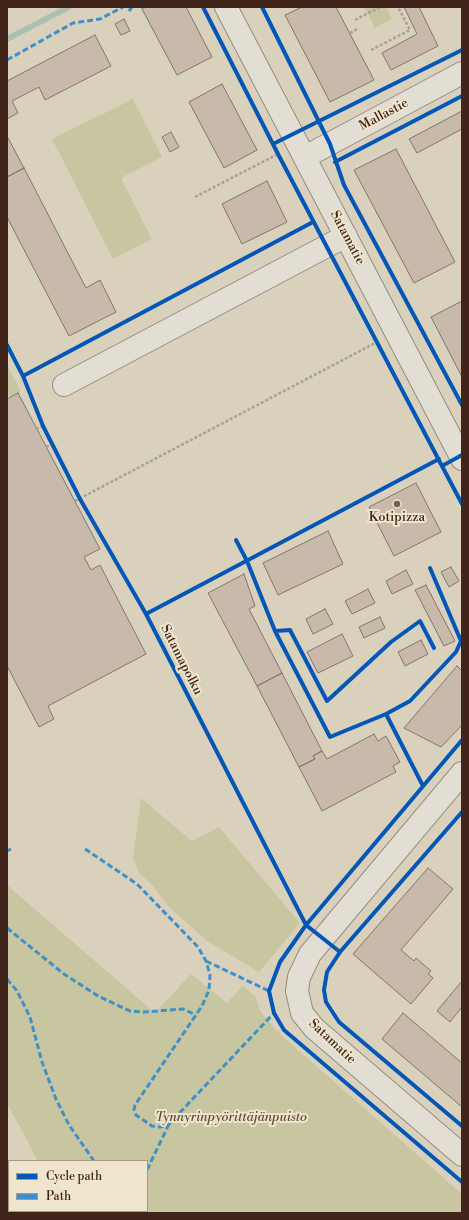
<!DOCTYPE html>
<meta charset="utf-8">
<style>
body{margin:0}
#map{position:relative;width:469px;height:1220px;overflow:hidden;background:#dad1bd;font-family:"Libre Bodoni",serif}
canvas{display:block}
.frame{position:absolute;inset:0;border:8px solid #41251b;pointer-events:none}
.legend{position:absolute;left:8px;top:1160px;width:140px;height:52px;box-sizing:border-box;background:#efe4cc;border:1px solid #a99885;margin:0;padding:5px 7px;list-style:none;font-size:12px;color:#41251b}
.legend li{display:flex;align-items:center;gap:8px;height:20px}
.legend b{width:20px;border:1px solid #a99885}
</style>
<div id="map">
<canvas width="469" height="1220"></canvas>
<div class="frame"></div>
<ul class="legend">
<li><b style="height:5px;background:#0057b8"></b>Cycle path</li>
<li><b style="height:5px;background:#3f8fc9"></b>Path</li>
</ul>
</div>
<script>
const context = document.querySelector('canvas').getContext('2d');
context.lineJoin = 'round';
function fill(path, color) { context.fillStyle = color; context.fill(path, 'evenodd'); }
const toPath = rows => new Path2D(rows.map(r => 'M' + r).join(''));
function strokePath(path, color, width, dash) { context.strokeStyle = color; context.lineWidth = width; context.lineCap = dash ? 'butt' : 'round'; context.setLineDash(dash || []); context.stroke(path); }
function drawText(font, color, halo, rows, align = 'center') {
  context.font = font + ' "Libre Bodoni",serif'; context.lineWidth = 4; context.setLineDash([]); context.textBaseline = 'middle'; context.strokeStyle = halo; context.fillStyle = color; for (const [text, x, y, turn = 0] of rows) {
    context.save(); context.translate(x, y); context.rotate((+turn || 0) * Math.PI / 180); context.textAlign = isNaN(turn) ? turn : align; if (halo) context.strokeText(text, 0, 0); context.fillText(text, 0, 0); context.restore();
  }
}
fill(toPath([
 [364,7,386,7,392,19,375,28],
 [133,99,162,157,121,178,152,239,113,259,52,139],
 [7,365,21,392,10,397,7,391],
 [141,798,192,841,219,827,300,923,259,972,207,941,168,906,153,886,139,873,133,858],
 [7,885,155,1013,191,974,227,1003,243,986,256,997,260,1011,281,1035,462,1194,462,1213,65,1213,64,1211,147,1211,147,1161,38,1161,7,1103]
]), '#c8c6a0');
strokePath(toPath([
 [7,39,69,7]
]), '#abc0b3', 5.5);
const building = toPath([
 [145,7,186,7,212,57,177,75,142,9,145,7],
 [302,7,336,7,374,80,330,102,285,15,302,7],
 [404,7,419,7,438,46,391,70,382,53,417,34,404,7],
 [124,19,130,31,121,35,115,24,124,19],
 [95,35,111,66,45,100,39,87,12,101,18,113,7,119,7,81,95,35],
 [222,84,257,150,224,168,189,102,222,84],
 [462,111,462,129,417,153,409,139,462,111],
 [171,132,179,147,170,152,162,137,171,132],
 [7,136,24,168,7,177,7,136],
 [396,149,455,262,414,283,354,170,396,149],
 [24,168,86,288,100,280,116,312,69,336,7,217,7,177,24,168],
 [267,181,287,222,242,244,222,204,267,181],
 [462,301,462,377,431,317,462,301],
 [18,393,100,549,84,557,91,570,100,565,146,654,48,706,54,719,39,727,7,666,7,399,18,393],
 [416,483,441,532,394,556,369,507,416,483],
 [328,531,343,564,278,595,263,563,328,531],
 [451,567,459,581,449,587,441,572,451,567],
 [406,570,413,584,392,594,386,581,406,570],
 [244,574,255,606,249,609,282,673,257,686,208,593,244,574],
 [426,585,455,641,444,646,415,590,426,585],
 [368,589,375,603,352,614,345,601,368,589],
 [325,609,333,624,313,634,306,619,325,609],
 [380,617,385,628,364,638,359,627,380,617],
 [342,634,353,656,318,673,307,652,342,634],
 [421,640,428,654,405,666,398,652,421,640],
 [457,666,462,671,462,725,441,747,404,728,457,666],
 [282,673,322,751,313,756,315,759,299,767,257,686,282,673],
 [374,734,378,741,386,736,400,762,393,766,396,772,322,811,299,767,315,759,313,756,322,751,327,759,374,734],
 [428,868,453,889,401,950,414,961,416,958,431,971,428,974,433,978,411,1004,353,954,428,868],
 [462,981,462,1007,450,1022,437,1011,462,981],
 [403,1013,462,1063,462,1107,382,1039,403,1013]
]);
fill(building, '#c9b9ab');
strokePath(building, '#7f766a', 1);
const minor = toPath([
 [226,7,462,459],
 [305,157,462,73],
 [64,385,346,236],
 [462,773,310,954,299,977,297,991,302,1013,314,1028,462,1155]
]);
strokePath(minor, '#958c80', 24);
strokePath(toPath([
 [355,20,380,7],
 [350,33,359,28],
 [371,50,410,30,398,7],
 [195,197,278,154],
 [36,429,43,426],
 [46,447,52,444],
 [75,501,377,342]
]), '#a6a098', 2.5, [3, 2]);
strokePath(minor, '#e2ded3', 22);
strokePath(toPath([
 [129,11,132,7],
 [7,60,73,23,100,19,123,7],
 [85,849,137,884,198,947,206,961,210,975,209,990,202,1006,135,1105,134,1110,136,1115,152,1126,160,1127,169,1124,274,1013],
 [7,851,11,849],
 [7,928,64,974,98,996,130,1011,144,1012,183,1009,196,1015],
 [206,961,269,991],
 [7,979,17,991,30,1017,42,1062,56,1099,69,1125,94,1161],
 [147,1170,169,1124],
 [132,1211,134,1213]
]), '#3f8fc9', 3, [6, 3]);
strokePath(toPath([
 [203,7,278,154,442,466],
 [262,7,330,144,344,185,462,405],
 [273,144,462,50],
 [335,162,462,96],
 [7,345,23,376,43,426,80,499,146,614,306,925,340,952],
 [23,376,313,222],
 [462,455,442,466,462,504],
 [236,540,247,561,275,631,330,737,386,714,410,701,456,652,461,641,430,568],
 [146,614,439,459],
 [275,631,290,630,327,701,391,642,420,621,434,648],
 [386,714,423,786],
 [462,740,306,925,280,962,269,991,274,1013,284,1030,462,1182],
 [462,812,340,952,327,972,324,990,326,1002,339,1022,462,1126]
]), '#0057b8', 4);
for (const [x, y, r, color] of [
 [397,504,4,"#776154"]
]) { const dot = new Path2D(); dot.arc(x, y, r, 0, 2 * Math.PI); context.fillStyle = color; context.fill(dot); strokePath(dot, '#efe4cc', 1.5); }
drawText('13px', '#41251b', '#efe4cc', [
 ["Mallastie",384,115,-28],
 ["Satamatie",347,238,62],
 ["Satamapolku",181,660,63],
 ["Satamatie",332,1042,43]
]);
drawText('13px', '#41251b', '#efe4cc', [
 ["Kotipizza",397,518]
]);
drawText('italic 13px', '#5f4b36', '#efe4cc', [
 ["Tynnyrinpyörittäjänpuisto",231,1118]
]);
</script>
